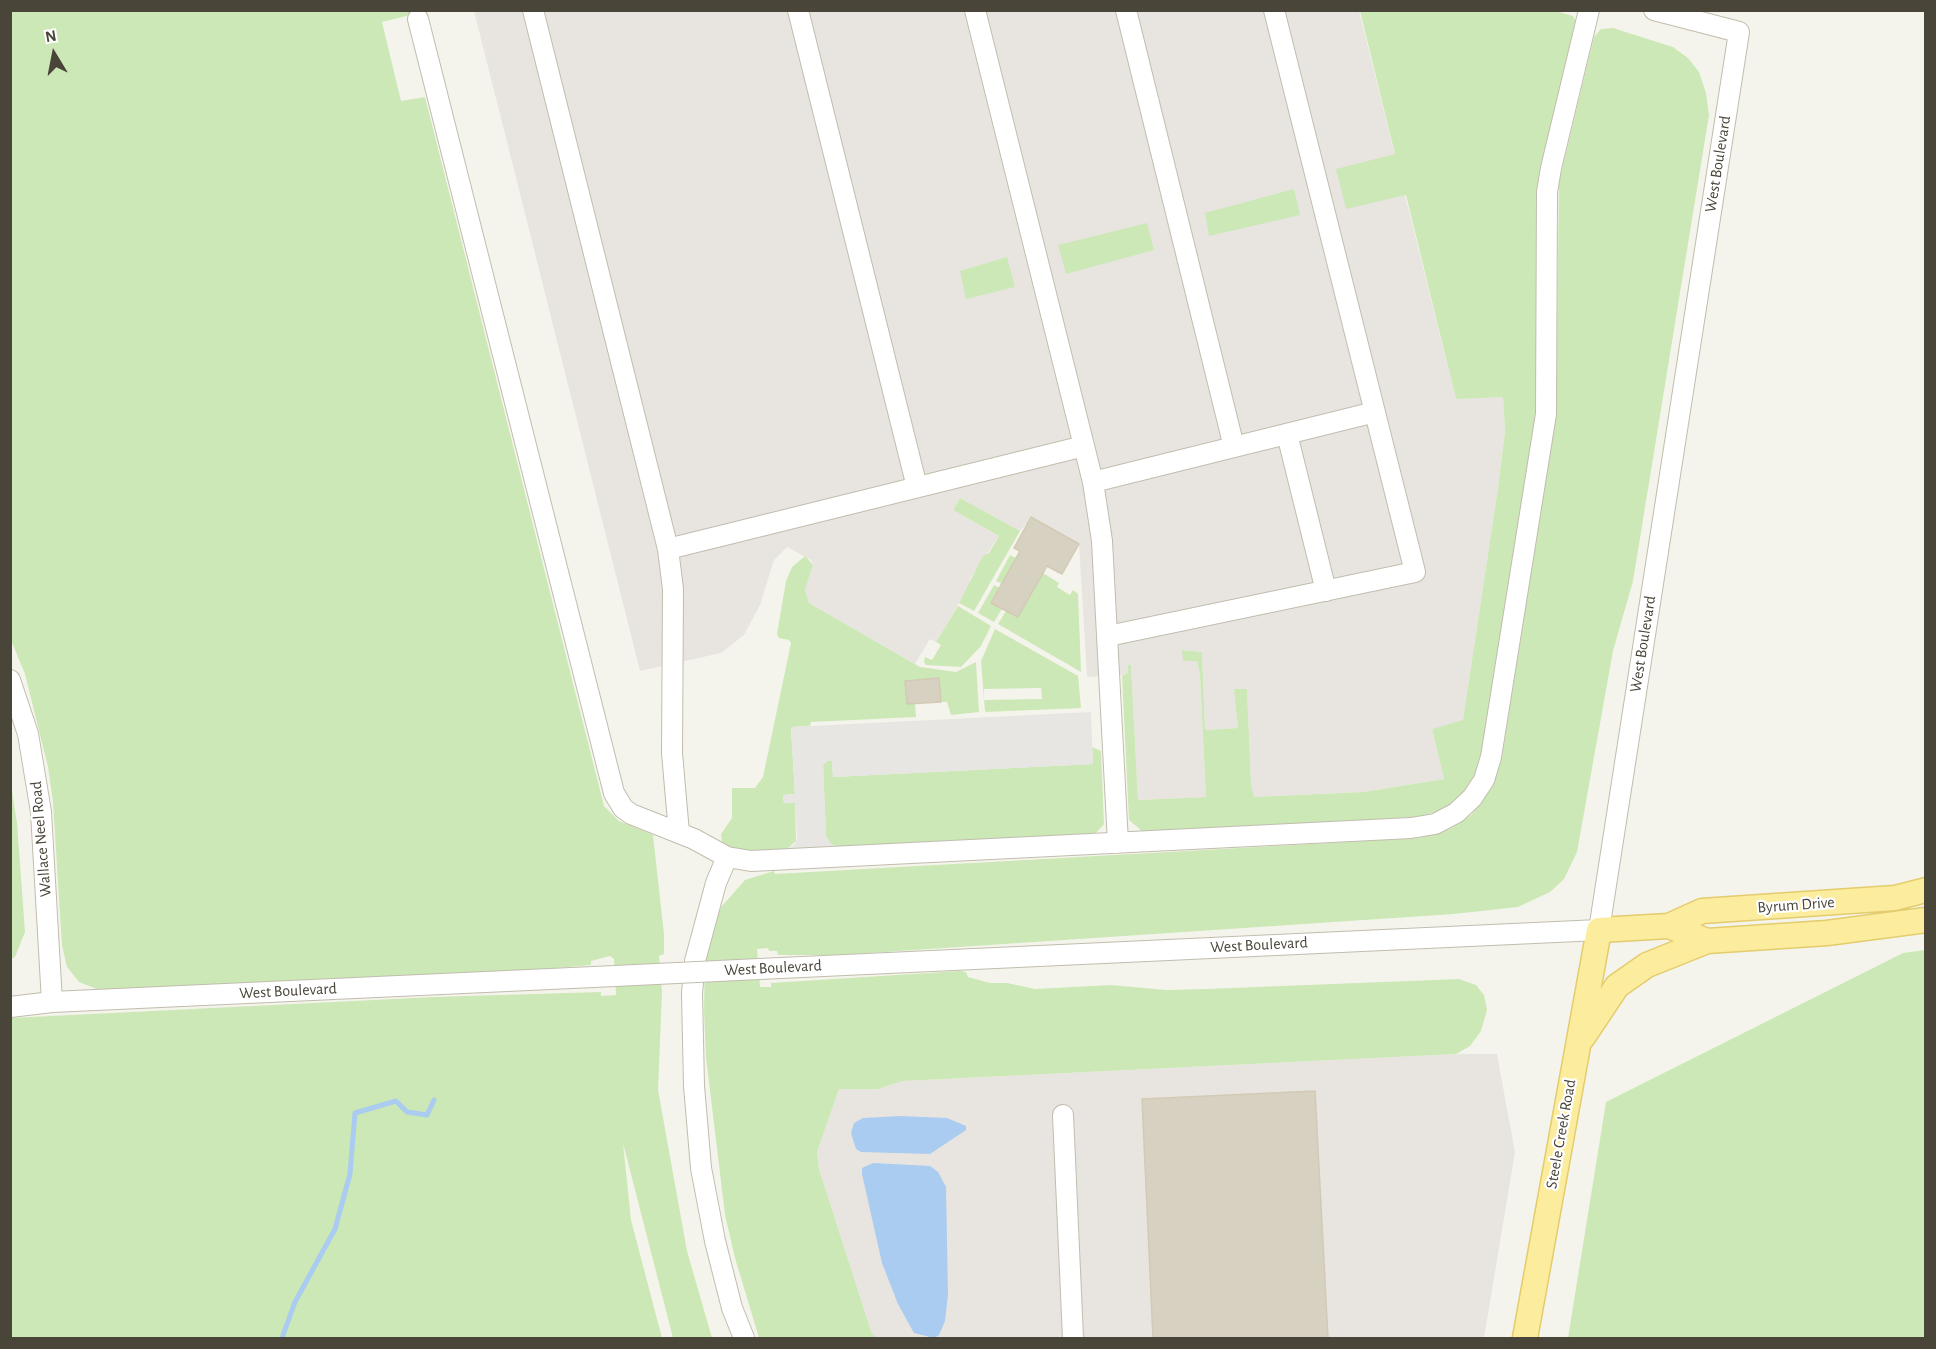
<!DOCTYPE html>
<style>
body{margin:0}
#map{position:relative;width:1936px;height:1349px;overflow:hidden;background:#f5f4ec;font-family:"Alegreya Sans",sans-serif}
canvas{display:block}
.frame{position:absolute;inset:0;border:12px solid #4a4539;pointer-events:none}
.north{position:absolute;left:24px;top:24px;width:60px;height:60px;-webkit-text-stroke:4px #fff;paint-order:stroke;rotate:350deg;font-size:16px;font-weight:700;line-height:24px;text-align:center;color:#4a4539}
.north::after{content:'';display:block;margin:auto;width:21px;height:27px;background:#4a4539;clip-path:polygon(50% 0,100% 100%,50% 72%,0 100%)}
</style>
<div id="map">
<canvas width="1936" height="1349"></canvas>
<div class="frame"></div>
<div class="north">N</div>
</div>
<script>
const context = document.querySelector('canvas').getContext('2d');
context.lineJoin = 'round';
function fill(path, color) { context.fillStyle = color; context.fill(path, 'evenodd'); }
const toPath = rows => new Path2D(rows.map(r => 'M' + r).join(''));
function strokePath(path, color, width, dash) { context.strokeStyle = color; context.lineWidth = width; context.lineCap = dash ? 'butt' : 'round'; context.setLineDash(dash || []); context.stroke(path); }
function drawText(font, color, halo, rows, align = 'center') {
  context.font = font + ' "Alegreya Sans",sans-serif'; context.lineWidth = 4.5; context.setLineDash([]); context.textBaseline = 'middle'; context.strokeStyle = halo; context.fillStyle = color; for (const [text, x, y, turn = 0] of rows) {
    context.save(); context.translate(x, y); context.rotate((+turn || 0) * Math.PI / 180); context.textAlign = isNaN(turn) ? turn : align; if (halo) context.strokeText(text, 0, 0); context.fillText(text, 0, 0); context.restore();
  }
}
fill(toPath([
 [474,11,1359,11,1456,399,1503,396,1505,431,1498,488,1463,721,1432,729,1444,779,1364,792,1254,797,1251,785,1247,689,1234,689,1236,695,1238,728,1205,730,1202,652,1183,650,1183,661,1197,661,1200,675,1206,797,1138,800,1131,665,1128,665,1128,673,1125,675,1087,677,1079,544,1032,517,1020,531,960,498,953,510,999,536,970,579,971,583,936,642,930,639,915,664,809,603,805,590,813,565,811,560,787,547,774,560,760,605,744,635,721,653,640,671],
 [1456,1054,1497,1054,1515,1152,1484,1338,876,1338,871,1331,819,1169,817,1152,839,1089,878,1089,903,1081]
]), '#e8e5e0');
fill(toPath([
 [1553,10,1573,16,1576,22,1543,156,1537,194,1536,412,1481,756,1472,782,1457,801,1446,809,1417,817,1143,832,1129,820,1122,676,1128,673,1128,665,1131,665,1138,800,1206,797,1200,675,1197,661,1183,661,1182,650,1202,652,1205,730,1238,728,1234,689,1247,689,1251,785,1254,797,1364,792,1444,779,1432,729,1463,720,1498,488,1505,431,1503,397,1456,399,1406,195,1346,209,1336,169,1395,154,1360,11],
 [10,11,427,11,382,22,401,101,425,97,604,806,619,821,653,835,664,934,664,954,659,956,662,992,658,1090,687,1251,712,1338,673,1338,623,1143,631,1220,662,1338,11,1338,11,1018,434,997,601,992,601,996,616,995,614,959,610,956,591,961,591,965,544,969,102,991,79,982,67,967,62,946,53,802,48,767,25,674,11,640],
 [1613,28,1673,47,1688,58,1699,72,1706,93,1709,115,1633,581,1613,651,1577,852,1564,879,1550,892,1518,907,1454,914,839,955,778,955,777,951,769,951,768,948,757,949,760,987,771,987,771,983,960,971,966,972,968,977,990,983,1007,983,1035,989,1111,985,1166,990,1206,989,1459,979,1476,985,1484,995,1487,1010,1481,1031,1470,1046,1456,1054,903,1081,878,1089,839,1089,817,1152,819,1169,871,1331,876,1338,759,1338,735,1258,725,1215,706,1057,704,1010,705,953,715,919,722,906,745,880,774,871,775,874,1419,838,1448,830,1459,824,1472,814,1493,786,1502,757,1556,415,1559,182,1594,37,1601,29],
 [1294,189,1300,215,1209,236,1205,213],
 [1147,223,1154,250,1066,274,1058,245],
 [1007,257,1015,287,966,299,960,271],
 [960,498,1020,531,974,611,959,603,983,556,989,553,999,536,953,510],
 [1010,555,1016,558,1002,584,996,581],
 [805,556,813,565,805,590,809,603,920,667,956,672,976,662,979,712,951,715,947,702,941,702,939,679,906,681,907,704,915,704,916,717,811,722,810,726,791,727,795,794,783,795,784,803,795,803,796,841,786,850,735,850,722,843,721,834,732,818,732,788,755,788,763,777,791,643,789,640,779,638,777,634,786,581,792,567],
 [1043,573,1059,583,1057,587,1070,595,1073,590,1078,594,1081,672,998,624,1006,611,1018,617],
 [994,585,1000,588,991,602,1002,609,994,622,978,613],
 [958,606,991,626,981,646,961,667,926,665,924,662,925,657,932,660,941,645,936,642],
 [995,629,1078,676,1081,708,985,712,981,661],
 [1041,688,1042,699,984,700,984,689],
 [1092,747,1101,751,1104,824,1095,834,839,848,831,844,826,836,823,765,827,761,832,761,833,777,1093,764],
 [10,778,17,823,25,932,15,957,11,959],
 [1925,950,1925,1338,1568,1338,1606,1102,1903,953]
]), '#cce8b6');
fill(toPath([
 [1091,712,1093,764,833,777,832,761,827,761,823,766,826,836,831,844,839,848,786,850,795,844,797,838,795,803,784,803,783,795,795,794,791,727]
]), '#e7e6e3');
fill(toPath([
 [900,1116,947,1118,966,1126,966,1130,930,1154,861,1152,856,1149,851,1133,854,1123,863,1118],
 [873,1163,930,1166,938,1172,946,1187,948,1295,945,1321,939,1335,934,1338,914,1333,898,1304,882,1263,862,1174,862,1168]
]), '#aaccf0');
strokePath(toPath([
 [282,1338,295,1302,335,1229,350,1174,355,1113,396,1101,407,1112,427,1115,434,1100]
]), '#aaccf0', 5);
const building = toPath([
 [1031,517,1079,544,1062,574,1047,566,1018,617,991,603,1020,551,1014,548,1031,517],
 [939,678,941,702,907,704,905,681,939,678],
 [1315,1091,1328,1338,1153,1338,1142,1099,1315,1091]
]);
fill(building, '#d7d1c1');
strokePath(building, '#d2cab4', 1.5);
const minor = toPath([
 [533,10,668,549,1084,446],
 [798,10,917,487],
 [975,10,1093,482,1375,412],
 [1126,10,1234,447],
 [418,19,614,793,623,808,631,814,694,839,727,857,751,861,1411,828,1435,824,1456,813,1472,798,1484,780,1491,757,1546,414,1547,192,1551,168,1589,10],
 [1287,434,1326,591],
 [1093,482,1102,541,1118,843],
 [668,549,673,589,672,753,679,833],
 [1108,636,1415,572,1274,10],
 [10,680,28,734,41,812,52,1002],
 [727,857,716,883,695,961,692,993,694,1086,701,1168,715,1241,732,1308,744,1338],
 [759,969,1599,930,1739,32,1654,10],
 [10,1007,52,1002,615,976],
 [1063,1115,1073,1338]
]);
const major = toPath([
 [1669,926,1707,941,1827,933,1926,920],
 [1583,1037,1617,986,1647,965,1707,941],
 [1525,1338,1599,930,1669,926,1702,911,1895,898,1926,890]
]);
strokePath(minor, '#c1bdae', 22);
strokePath(major, '#e3cc6c', 27);
strokePath(minor, '#fff', 20);
strokePath(major, '#fcec9e', 24);
const minorBridge = toPath([
 [615,976,759,969]
]);
strokePath(minorBridge, '#c1bdae', 22, []);
strokePath(minorBridge, '#fff', 20);
drawText('16px', '#4a4539', '#fff', [
 ["West Boulevard",1718,164,-81],
 ["West Boulevard",1643,644,-81],
 ["Wallace Neel Road",41,839,-95],
 ["Byrum Drive",1796,905,-4],
 ["West Boulevard",1259,945,-3],
 ["West Boulevard",773,968,-3],
 ["West Boulevard",288,991,-3],
 ["Steele Creek Road",1561,1134,-80]
]);
</script>
